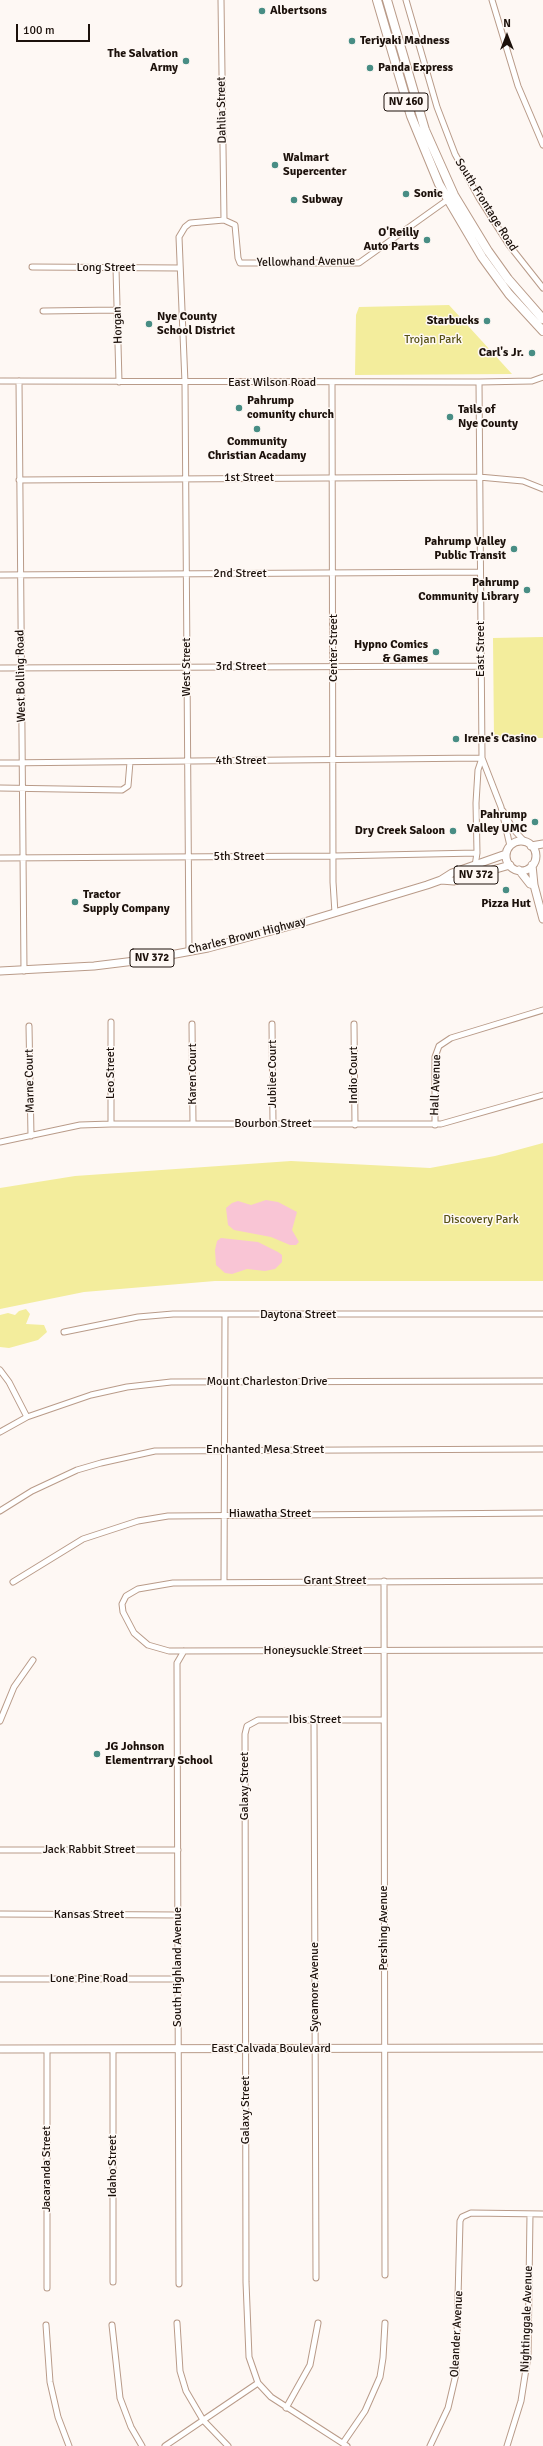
<!DOCTYPE html>
<style>
body{margin:0}
#map{position:relative;width:543px;height:2446px;overflow:hidden;background:#fef8f4;font-family:Signika,sans-serif}
canvas{display:block}
.north{position:absolute;left:487px;top:16px;width:40px;height:40px;-webkit-text-stroke:3px #fef8f4;paint-order:stroke;rotate:0deg;font-size:11px;font-weight:700;line-height:16px;text-align:center;color:#1c110b}
.north::after{content:'';display:block;margin:auto;width:14px;height:18px;background:#1c110b;clip-path:polygon(50% 0,100% 100%,50% 72%,0 100%)}
.scale{position:absolute;left:16px;top:24px;width:74px;height:18px;box-sizing:border-box;border:2px solid #1c110b;border-top:0;padding-left:5px;font-size:12px;line-height:14px;white-space:nowrap;color:#1c110b;-webkit-text-stroke:3px #fef8f4;paint-order:stroke}
</style>
<div id="map">
<canvas width="543" height="2446"></canvas>
<div class="north">N</div>
<div class="scale">100 m</div>
</div>
<script>
const context = document.querySelector('canvas').getContext('2d');
context.lineJoin = 'round';
function fill(path, color) { context.fillStyle = color; context.fill(path, 'evenodd'); }
const toPath = rows => new Path2D(rows.map(r => 'M' + r).join(''));
function strokePath(path, color, width, dash) { context.strokeStyle = color; context.lineWidth = width; context.lineCap = dash ? 'butt' : 'round'; context.setLineDash(dash || []); context.stroke(path); }
function drawText(font, color, halo, rows, align = 'center') {
  context.font = font + ' Signika,sans-serif'; context.lineWidth = 3; context.setLineDash([]); context.textBaseline = 'middle'; context.strokeStyle = halo; context.fillStyle = color; for (const [text, x, y, turn = 0] of rows) {
    context.save(); context.translate(x, y); context.rotate((+turn || 0) * Math.PI / 180); context.textAlign = isNaN(turn) ? turn : align; if (halo) context.strokeText(text, 0, 0); context.fillText(text, 0, 0); context.restore();
  }
}
fill(toPath([
 [449,305,512,374,355,375,356,315,359,307],
 [543,637,543,738,494,738,493,638],
 [543,1143,543,1281,215,1281,84,1292,0,1309,0,1188,75,1176,291,1161,430,1168,495,1156],
 [26,1309,30,1314,26,1324,44,1325,47,1332,38,1340,9,1348,0,1347,0,1315,8,1313,15,1315,19,1311]
]), '#f3ed9c');
fill(toPath([
 [266,1200,278,1202,297,1212,292,1230,299,1242,296,1245,290,1245,271,1237,234,1230,228,1225,226,1208,232,1203,238,1201,251,1205],
 [221,1238,258,1242,278,1252,282,1255,282,1262,275,1269,265,1271,247,1269,232,1274,225,1273,216,1265,215,1250,217,1241]
]), '#f9c5d5');
const minor = toPath([
 [221,0,224,220],
 [406,0,437,107,455,154,479,198,509,245,543,288],
 [492,0,518,86,543,145],
 [32,267,180,268],
 [116,268,119,382],
 [43,311,117,310],
 [0,381,479,382,532,381,543,377],
 [19,381,24,971],
 [332,382,333,882,335,913],
 [19,480,479,477,523,481,543,489],
 [0,575,480,572],
 [0,668,481,666],
 [482,758,501,807,510,846],
 [0,763,482,758],
 [0,788,122,790,128,786,130,762],
 [503,811,513,829,525,842],
 [0,858,334,856,477,853],
 [475,866,477,853,476,803,478,770,482,758,479,382],
 [189,951,185,383,179,237,185,227,190,223,224,220,235,225,238,258,240,263,359,263,450,198],
 [192,1024,193,1124],
 [272,1024,273,1124],
 [354,1024,355,1125],
 [29,1026,31,1136],
 [111,1124,111,1022],
 [435,1125,435,1057,439,1046,451,1038,543,1010],
 [0,1142,80,1125,111,1124,441,1124,543,1095],
 [64,1332,138,1317,173,1314,543,1314],
 [0,1370,9,1382,27,1417],
 [0,1432,27,1417,91,1395,127,1387,171,1382,543,1381],
 [0,1511,32,1491,77,1470,101,1463,155,1451,543,1449],
 [224,1581,225,1315],
 [384,1581,385,2275],
 [543,1581,173,1583,138,1589,126,1596,122,1604,123,1612,134,1633,148,1645,169,1651,543,1650],
 [13,1582,83,1539,138,1521,168,1516,543,1513],
 [0,1721,14,1687,33,1660],
 [314,1721,316,2278],
 [0,1850,178,1850],
 [0,1914,178,1915],
 [0,1979,178,1979],
 [47,2049,47,2288],
 [113,2282,113,2050],
 [179,2284,177,1663,184,1651],
 [177,2323,180,2371,186,2391,203,2420,228,2446],
 [46,2325,50,2382,58,2417,69,2446],
 [112,2325,120,2398,131,2427,142,2446],
 [286,2408,310,2365,318,2323],
 [343,2443,365,2411,380,2377,383,2358,385,2323],
 [165,2446,258,2383],
 [347,2446,271,2397,258,2383,249,2357,246,2282,245,1734,247,1726,258,1720,384,1720],
 [430,2446,448,2408,456,2374,460,2221,462,2217,471,2213,543,2214],
 [507,2446,521,2401,528,2356,530,2214]
]);
const major = toPath([
 '506 856a15 15 0 1 1 30 0a15 15 0 1 1-30 0Z',
 [531,846,543,844],
 [532,865,534,885,543,919],
 [519,870,530,884,534,885],
 [441,880,454,881,510,865],
 [0,971,94,966,143,960,208,948,301,923,427,885,441,880,452,873,506,854],
 [0,2049,543,2048]
]);
const highway = toPath([
 [377,0,411,116,439,184,482,257,509,294,543,331],
 [387,0,425,130,454,195,488,251,508,279,543,319]
]);
strokePath(minor, '#b99b89', 7);
strokePath(major, '#b99b89', 9);
strokePath(highway, '#b99b89', 10);
strokePath(minor, '#fff', 5);
strokePath(major, '#fff', 7);
strokePath(highway, '#fff', 8);
for (const [x, y, r, color] of [
 [262,11,4,"#488d84"],
 [352,41,4,"#488d84"],
 [186,61,4,"#488d84"],
 [370,68,4,"#488d84"],
 [275,165,4,"#488d84"],
 [406,194,4,"#488d84"],
 [294,200,4,"#488d84"],
 [427,240,4,"#488d84"],
 [487,321,4,"#488d84"],
 [149,324,4,"#488d84"],
 [532,353,4,"#488d84"],
 [239,408,4,"#488d84"],
 [450,417,4,"#488d84"],
 [257,429,4,"#488d84"],
 [514,549,4,"#488d84"],
 [527,590,4,"#488d84"],
 [436,652,4,"#488d84"],
 [456,739,4,"#488d84"],
 [535,822,4,"#488d84"],
 [453,831,4,"#488d84"],
 [506,890,4,"#488d84"],
 [75,902,4,"#488d84"],
 [97,1754,4,"#488d84"]
]) { const dot = new Path2D(); dot.arc(x, y, r, 0, 2 * Math.PI); context.fillStyle = color; context.fill(dot); strokePath(dot, '#fef8f4', 1.5); }
for (const [x, y, w] of [
 [406,102,44],
 [476,875,44],
 [152,958,44]
]) { const box = new Path2D(); box.roundRect(x - w / 2, y - 9, w, 18, 3); context.fillStyle = '#fef8f4'; context.fill(box); strokePath(box, '#1c110b', 1); }
drawText('bold 11px', '#1c110b', null, [
 ["NV 160",406,102],
 ["NV 372",476,875],
 ["NV 372",152,958]
]);
drawText('bold 12px', '#1c110b', '#fef8f4', [
 ["Albertsons",270,11],
 ["Teriyaki Madness",360,41],
 ["The Salvation",178,54,"right"],
 ["Army",178,68,"right"],
 ["Panda Express",378,68],
 ["Walmart",283,158],
 ["Supercenter",283,172],
 ["Sonic",414,194],
 ["Subway",302,200],
 ["O'Reilly",419,233,"right"],
 ["Auto Parts",419,247,"right"],
 ["Nye County",157,317],
 ["School District",157,331],
 ["Starbucks",479,321,"right"],
 ["Carl's Jr.",524,353,"right"],
 ["Pahrump",247,401],
 ["comunity church",247,415],
 ["Tails of",458,410],
 ["Nye County",458,424],
 ["Community",257,442,"center"],
 ["Christian Acadamy",257,456,"center"],
 ["Pahrump Valley",506,542,"right"],
 ["Public Transit",506,556,"right"],
 ["Pahrump",519,583,"right"],
 ["Community Library",519,597,"right"],
 ["Hypno Comics",428,645,"right"],
 ["& Games",428,659,"right"],
 ["Irene's Casino",464,739],
 ["Pahrump",527,815,"right"],
 ["Valley UMC",527,829,"right"],
 ["Dry Creek Saloon",445,831,"right"],
 ["Tractor",83,895],
 ["Supply Company",83,909],
 ["Pizza Hut",506,904,"center"],
 ["JG Johnson",105,1747],
 ["Elementrrary School",105,1761]
], 'left');
drawText('12px', '#1c110b', '#fef8f4', [
 ["Dahlia Street",222,110,-91],
 ["South Frontage Road",486,205,58],
 ["Yellowhand Avenue",306,262,-1],
 ["Long Street",106,268],
 ["Horgan",118,325,-92],
 ["East Wilson Road",272,383],
 ["1st Street",249,478],
 ["2nd Street",240,574],
 ["Center Street",334,648,-90],
 ["East Street",481,649,-90],
 ["West Street",187,667,-90],
 ["3rd Street",241,667],
 ["West Bolling Road",21,676,-91],
 ["4th Street",241,761],
 ["5th Street",239,857],
 ["Charles Brown Highway",247,936,-14],
 ["Leo Street",111,1073,-90],
 ["Karen Court",193,1074,-90],
 ["Jubilee Court",273,1074,-90],
 ["Indio Court",354,1075,-90],
 ["Marne Court",30,1081,-91],
 ["Hall Avenue",436,1085,-88],
 ["Bourbon Street",273,1124],
 ["Daytona Street",298,1315],
 ["Mount Charleston Drive",267,1382],
 ["Enchanted Mesa Street",265,1450],
 ["Hiawatha Street",270,1514],
 ["Grant Street",335,1581],
 ["Honeysuckle Street",313,1651],
 ["Ibis Street",315,1720],
 ["Galaxy Street",245,1786,-90],
 ["Jack Rabbit Street",89,1850],
 ["Kansas Street",89,1915],
 ["Pershing Avenue",384,1928,-90],
 ["South Highland Avenue",178,1967,-90],
 ["Lone Pine Road",89,1979],
 ["Sycamore Avenue",315,1987,-90],
 ["East Calvada Boulevard",271,2049],
 ["Galaxy Street",246,2110,-90],
 ["Idaho Street",113,2166,-90],
 ["Jacaranda Street",47,2169,-90],
 ["Nightinggale Avenue",527,2319,-88],
 ["Oleander Avenue",457,2334,-87]
]);
drawText('12px', '#575215', '#fef8f4', [
 ["Trojan Park",433,340],
 ["Discovery Park",481,1220]
]);
</script>
